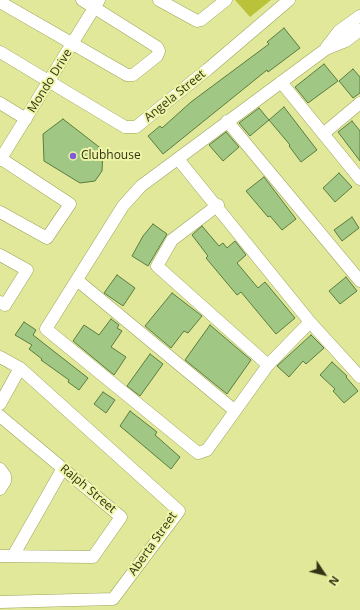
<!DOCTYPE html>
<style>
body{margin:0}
#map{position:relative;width:360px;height:610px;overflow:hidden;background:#e1e89a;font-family:"Open Sans",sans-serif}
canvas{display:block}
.north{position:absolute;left:304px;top:554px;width:40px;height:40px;-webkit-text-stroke:3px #eef5a7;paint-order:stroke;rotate:125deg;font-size:11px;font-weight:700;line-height:16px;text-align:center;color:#313314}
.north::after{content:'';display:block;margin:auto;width:14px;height:18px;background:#313314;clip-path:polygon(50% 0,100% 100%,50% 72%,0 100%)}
</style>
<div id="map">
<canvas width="360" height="610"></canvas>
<div class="north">N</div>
</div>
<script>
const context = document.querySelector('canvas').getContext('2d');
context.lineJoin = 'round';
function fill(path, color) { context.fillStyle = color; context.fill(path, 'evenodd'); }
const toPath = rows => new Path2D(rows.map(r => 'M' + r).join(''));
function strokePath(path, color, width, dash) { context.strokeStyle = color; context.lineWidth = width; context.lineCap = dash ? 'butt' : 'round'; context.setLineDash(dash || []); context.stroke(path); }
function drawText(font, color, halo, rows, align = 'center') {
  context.font = font + ' "Open Sans",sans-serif'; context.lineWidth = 4; context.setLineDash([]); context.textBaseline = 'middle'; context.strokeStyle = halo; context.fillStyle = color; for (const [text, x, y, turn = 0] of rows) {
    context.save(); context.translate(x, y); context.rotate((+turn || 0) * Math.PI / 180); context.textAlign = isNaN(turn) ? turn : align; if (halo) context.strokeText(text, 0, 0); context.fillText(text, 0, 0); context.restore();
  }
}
fill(toPath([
 [235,0,271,0,250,17]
]), '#bac239');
const building = toPath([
 [284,28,300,48,268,72,267,70,163,154,148,136,160,126,162,128,191,102,269,44,267,42,284,28],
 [324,64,338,81,308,103,295,87,324,64],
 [353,69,360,77,360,93,353,98,339,81,353,69],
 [284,107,317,150,301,162,289,146,290,145,269,120,284,107],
 [259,108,269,120,250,136,239,123,259,108],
 [63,119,103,150,102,171,95,181,80,183,44,161,43,134,63,119],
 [352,121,360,131,360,161,338,132,352,121],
 [226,132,239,147,223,161,209,145,226,132],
 [339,173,352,187,335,202,323,188,339,173],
 [264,177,296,219,282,230,270,216,268,217,246,191,264,177],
 [352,217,359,228,342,241,334,230,352,217],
 [153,224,167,234,148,266,132,256,143,236,153,224],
 [202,226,219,246,223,243,227,248,235,241,246,255,237,263,258,288,265,282,295,318,276,334,241,292,237,295,206,258,208,256,192,235,202,226],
 [117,275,135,288,123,306,104,293,117,275],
 [346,277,357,291,340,304,329,291,346,277],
 [172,293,202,316,188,333,184,331,171,348,145,326,172,293],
 [111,319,119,325,117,328,122,331,111,347,126,357,114,375,73,341,84,325,99,335,111,319],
 [24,322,36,330,33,335,88,378,79,390,68,382,69,380,41,360,42,359,29,349,32,345,15,335,24,322],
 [210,325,251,360,227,394,185,360,210,325],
 [311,335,324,348,306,364,303,361,289,377,277,366,311,335],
 [150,354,163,364,140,396,127,386,150,354],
 [332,362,347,376,346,377,358,391,344,403,333,391,335,389,320,375,332,362],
 [103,392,115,400,106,413,94,404,103,392],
 [130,411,157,432,155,435,180,457,171,469,120,426,130,411]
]);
fill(building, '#a1c785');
strokePath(building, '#597c3d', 1);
const minor = toPath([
 [159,0,197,21,201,20,226,0],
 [0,2,127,75,133,75,157,56,159,51,157,47,82,0],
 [326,48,339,31,360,16],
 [0,52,125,127,136,127,208,69,289,0],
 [281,82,360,179],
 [0,103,26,119],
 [227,121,360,281],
 [323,134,360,103],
 [0,158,70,204,47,238,0,212],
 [178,159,310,322,360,377],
 [0,160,99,0],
 [218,205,172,240,157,266,268,365],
 [0,255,27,270,5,305,0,302],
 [77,280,234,410],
 [310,322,268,365,207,450,198,453,46,329,123,206,141,186,326,49,346,41,360,30],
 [0,357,20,368,179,511,113,599,0,602],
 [0,404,20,368],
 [0,416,121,517,93,557,0,556],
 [0,469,5,476,5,481,0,489],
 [13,556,63,468]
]);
strokePath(minor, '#9ea459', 13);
strokePath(minor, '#fff', 12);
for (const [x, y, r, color] of [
 [73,156,4,"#7e5cd7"]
]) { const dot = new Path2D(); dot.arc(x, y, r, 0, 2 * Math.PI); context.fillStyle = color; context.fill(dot); strokePath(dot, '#eef5a7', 1.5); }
drawText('12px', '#313314', '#eef5a7', [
 ["Mondo Drive",50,81,-58],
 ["Angela Street",175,96,-39],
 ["Ralph Street",88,489,40],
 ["Aberta Street",153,544,-55]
]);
drawText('12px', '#313314', '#eef5a7', [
 ["Clubhouse",81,156]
], 'left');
</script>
